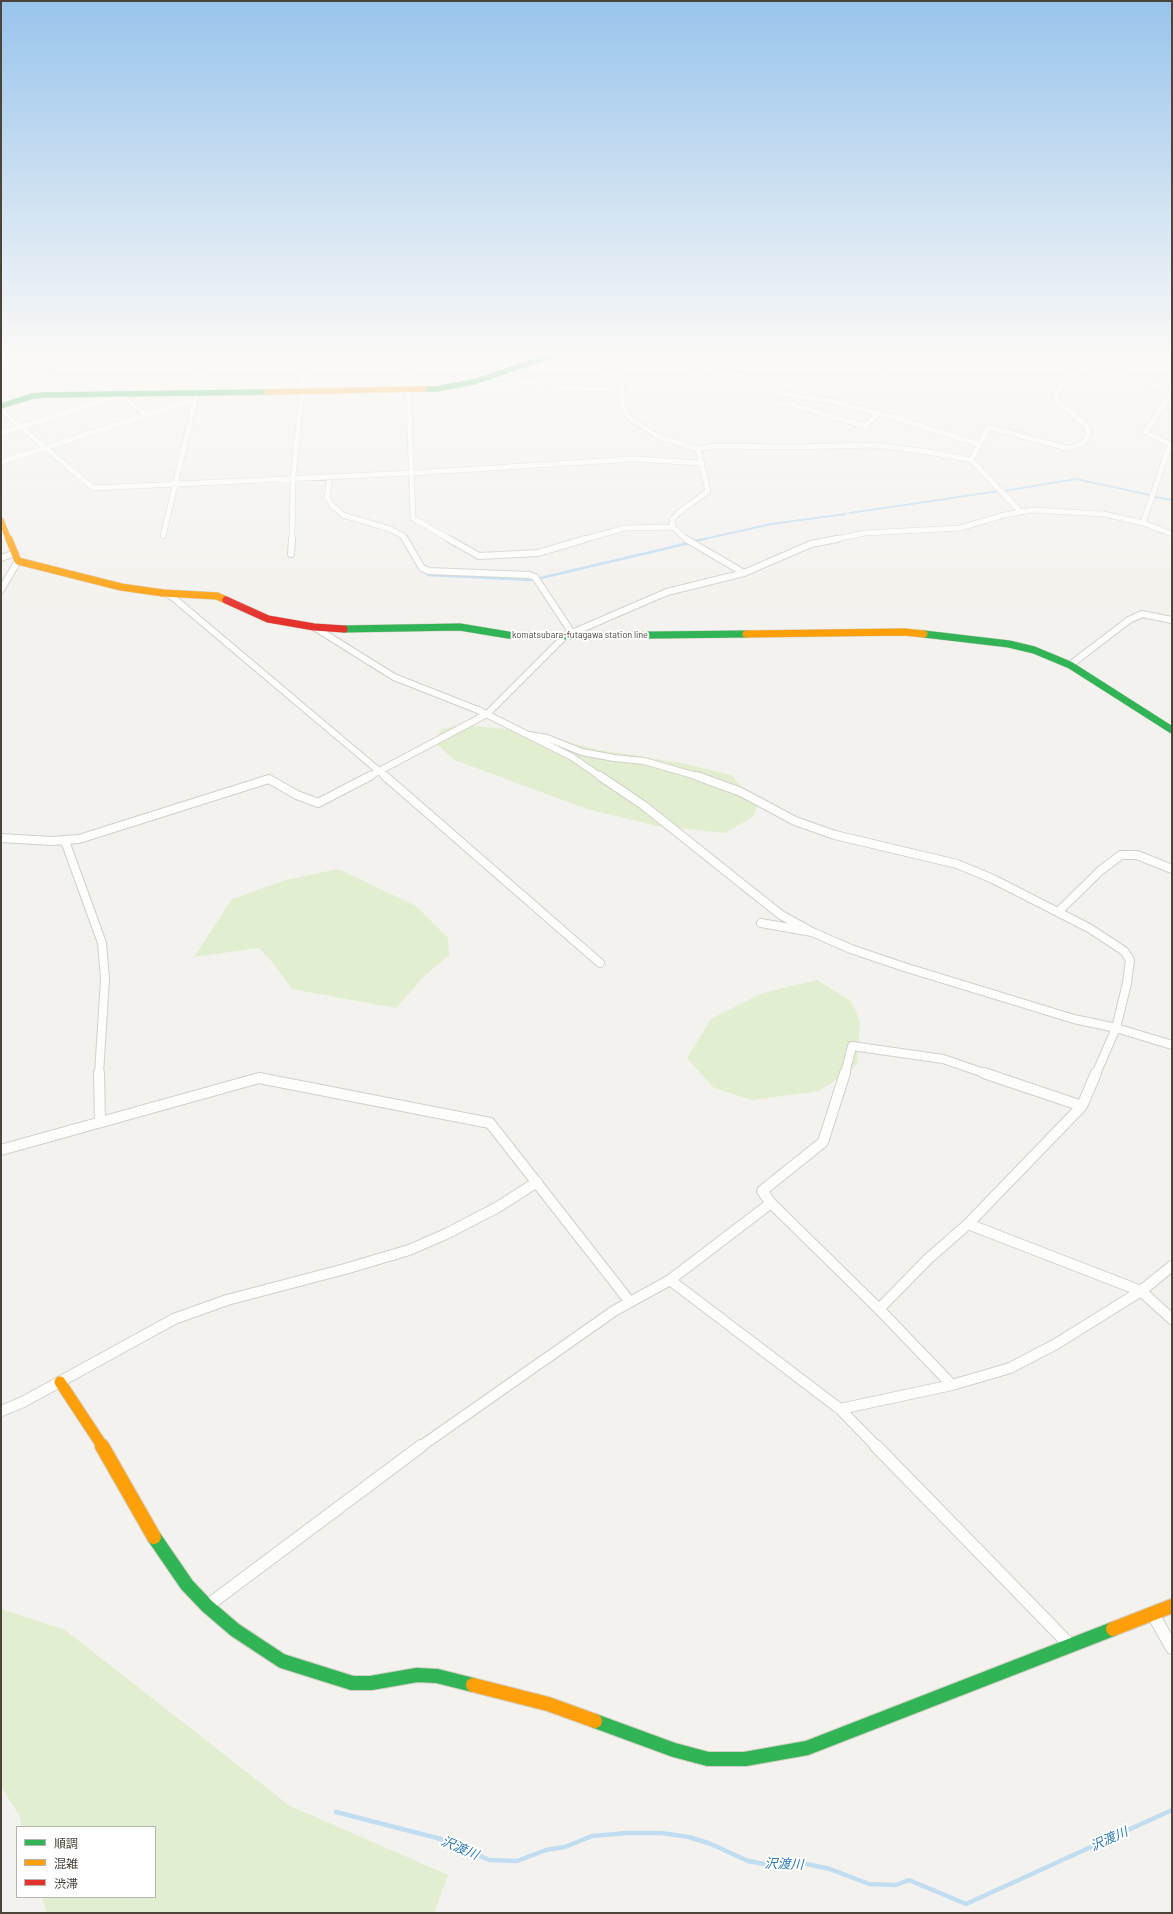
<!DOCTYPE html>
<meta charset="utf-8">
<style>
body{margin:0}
#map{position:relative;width:1173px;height:1914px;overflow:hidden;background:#f4f2ee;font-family:Barlow,"Noto Sans JP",sans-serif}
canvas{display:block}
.frame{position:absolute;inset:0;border:2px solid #4b4439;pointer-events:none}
.legend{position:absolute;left:16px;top:1826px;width:140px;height:72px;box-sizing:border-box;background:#fff;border:1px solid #b7b4b0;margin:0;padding:5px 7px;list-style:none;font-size:12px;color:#4b4439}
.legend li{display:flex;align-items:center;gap:8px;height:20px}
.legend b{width:20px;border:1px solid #b7b4b0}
</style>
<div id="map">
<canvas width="1173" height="1914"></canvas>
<div class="frame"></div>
<ul class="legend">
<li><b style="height:5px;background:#30b455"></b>順調</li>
<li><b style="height:5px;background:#ff9f0a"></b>混雑</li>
<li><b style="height:5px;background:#e5322d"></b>渋滞</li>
</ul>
</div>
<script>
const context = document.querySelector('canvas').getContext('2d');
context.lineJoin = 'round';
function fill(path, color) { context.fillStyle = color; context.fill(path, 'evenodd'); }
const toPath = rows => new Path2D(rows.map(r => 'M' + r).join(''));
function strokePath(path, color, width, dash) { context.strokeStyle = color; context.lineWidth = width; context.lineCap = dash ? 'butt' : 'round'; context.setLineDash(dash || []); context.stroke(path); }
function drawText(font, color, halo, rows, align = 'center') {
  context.font = font + ' Barlow,"Noto Sans JP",sans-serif'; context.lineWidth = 4; context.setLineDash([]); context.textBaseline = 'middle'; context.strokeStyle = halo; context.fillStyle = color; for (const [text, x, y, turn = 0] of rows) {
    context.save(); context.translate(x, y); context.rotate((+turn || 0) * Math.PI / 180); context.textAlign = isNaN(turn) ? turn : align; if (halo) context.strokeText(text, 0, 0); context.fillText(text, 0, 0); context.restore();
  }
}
fill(toPath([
 [466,725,524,731,600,750,681,763,732,775,757,807,753,817,725,833,657,826,587,809,455,760,436,744,441,729],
 [338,869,416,906,448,938,449,955,424,976,396,1008,292,989,274,964,259,948,194,957,232,899,286,880],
 [817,980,851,1001,860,1022,857,1065,819,1091,752,1100,714,1088,687,1058,711,1019,763,993],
 [1,1609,65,1630,290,1806,448,1875,434,1913,47,1913,42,1897,155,1897,155,1827,22,1827,20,1817,1,1786]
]), '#e1eecf');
strokePath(toPath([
 [1004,491,1076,479,1150,495],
 [1155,497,1172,500],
 [850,513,999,491],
 [700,540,771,524,846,514]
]), '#c0ddf1', 2);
strokePath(toPath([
 [694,541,705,539],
 [428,575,531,580],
 [541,578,689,543]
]), '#c0ddf1', 2.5);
strokePath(toPath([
 [336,1812,441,1839,489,1860,517,1861,546,1850,565,1847,592,1836,627,1833,661,1833,689,1837,711,1844,748,1861,776,1866,802,1863,830,1869,869,1884,896,1885,909,1880,966,1904,1172,1810]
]), '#c0ddf1', 4.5);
const streetFar4 = toPath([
 [407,350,413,518,451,540],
 [571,350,621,377],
 [647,350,693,366,751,378,784,394,829,401,892,417,979,444],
 [1008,350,1050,360,1069,351,1078,351,1085,353,1093,363],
 [1106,350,1093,363,1091,369,1172,389],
 [306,357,345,355,346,350],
 [883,366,904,350],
 [621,377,622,403,628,417,657,436,698,449,712,446,792,447,875,445,929,452,971,460,1020,511],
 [1,380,99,353,101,350],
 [458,386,544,381,557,388,605,389,613,380,621,377],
 [301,391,307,350],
 [118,394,147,415],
 [776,404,790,404,865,426,879,413],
 [1,410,93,488,412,473,633,459,702,463],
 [1,433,120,396],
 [971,460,989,427,1066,448,1077,446,1084,442,1089,433,1086,425,1057,401,1056,395,1071,367,1069,351],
 [1,462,194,400],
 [330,476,327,497,333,506,343,515,390,529,403,536,405,540],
 [1143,523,1170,444,1145,432,1172,393],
 [163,536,207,350],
 [292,540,293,477,302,391],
 [582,540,625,528,673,527],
 [687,540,673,527,672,520,677,514,708,491,698,449],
 [832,540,865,533,960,528,1004,515,1032,510,1104,514,1143,523,1172,534]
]);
const streetFar3 = toPath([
 [405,539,422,568,429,571,529,575,535,577,572,633],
 [449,539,479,556,538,553,585,539],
 [686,539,744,573],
 [291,554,292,539],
 [1,558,15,553],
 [1,590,18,561],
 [163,593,170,595,386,777],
 [314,627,394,677,478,710,572,757,601,777],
 [1070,665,1129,620,1142,614,1172,620],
 [529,735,547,738,582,752,614,758,644,761,700,777],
 [368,777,487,714,565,636,667,592,744,573,811,544,837,539]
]);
const streetFar2 = toPath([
 [385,776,600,963],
 [600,776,643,805,781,915,812,932],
 [697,776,741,792,795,821,835,835,957,864,993,879,1089,928,1124,951,1130,960,1127,983,1116,1028,1096,1074],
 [1,838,52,841,79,839,269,779,297,795,318,803,370,776],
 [65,841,102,943,105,979,99,1074],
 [1059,911,1101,870,1121,855,1137,855,1172,869],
 [761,923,812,932,851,949,904,967,1074,1019,1116,1028,1172,1045],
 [845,1074,852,1046,943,1059,987,1074]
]);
const streetFar1 = toPath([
 [99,1073,100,1121],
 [845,1073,823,1142,762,1191,771,1203,879,1309,952,1385],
 [984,1073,1082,1106],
 [1,1150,259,1078,490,1123,630,1302],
 [968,1224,1141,1291,1172,1319],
 [670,1280,840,1409,877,1447],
 [879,1309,928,1259,968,1224,1082,1106,1096,1073],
 [840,1409,952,1385,1010,1368,1056,1344,1141,1291,1172,1266],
 [1,1411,23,1402,174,1319,227,1300,345,1269,409,1250,446,1234,498,1207,537,1182],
 [420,1447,614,1311,670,1280,771,1203]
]);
const street = toPath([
 [876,1446,1070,1645],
 [207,1606,421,1446],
 [1153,1614,1172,1648]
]);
const fastFar2 = toPath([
 [424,389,436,389,474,382,567,350],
 [1,406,33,396,44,395,267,392]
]);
const fastFar1 = toPath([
 [344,629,460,627,508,635,565,636,746,634],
 [924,634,1009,644,1034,650,1070,665,1172,730]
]);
const fast = toPath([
 [154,1537,187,1585,207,1606,235,1630,282,1661,352,1683,371,1683,417,1675,437,1676,473,1685],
 [595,1721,674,1750,708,1759,745,1759,807,1748,1113,1629]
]);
const slowFar3 = toPath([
 [267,392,424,389],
 [1,520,9,540]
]);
const slowFar2 = toPath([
 [9,539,18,561,121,587,163,593,217,596,226,600],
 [746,634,904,632,924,634]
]);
const slowFar1 = toPath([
 [60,1382,103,1447]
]);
const slow = toPath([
 [102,1446,154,1537],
 [1113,1629,1172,1606],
 [473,1685,548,1704,595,1721]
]);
const jam = toPath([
 [226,600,268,619,314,627,344,629]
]);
strokePath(streetFar4, '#d2d0cb', 6);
strokePath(streetFar3, '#d2d0cb', 8);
strokePath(streetFar2, '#d2d0cb', 10);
strokePath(streetFar1, '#d2d0cb', 12);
strokePath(street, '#d2d0cb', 14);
strokePath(fastFar2, '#d3cfc5', 6);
strokePath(fastFar1, '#d3cfc5', 8);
strokePath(fast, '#d3cfc5', 16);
strokePath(slowFar3, '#d3cfc5', 6);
strokePath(slowFar2, '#d3cfc5', 8);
strokePath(slowFar1, '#d3cfc5', 13);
strokePath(slow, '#d3cfc5', 16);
strokePath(jam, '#d3cfc5', 8);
strokePath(streetFar4, '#fdfdfc', 5);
strokePath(streetFar3, '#fdfdfc', 6);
strokePath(streetFar2, '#fdfdfc', 8);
strokePath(streetFar1, '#fdfdfc', 10);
strokePath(street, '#fdfdfc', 12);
strokePath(fastFar2, '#30b455', 5.5);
strokePath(fastFar1, '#30b455', 7);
strokePath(fast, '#30b455', 14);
strokePath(slowFar3, '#ff9f0a', 5.5);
strokePath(slowFar2, '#ff9f0a', 7);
strokePath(slowFar1, '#ff9f0a', 11);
strokePath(slow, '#ff9f0a', 14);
strokePath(jam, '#e5322d', 7);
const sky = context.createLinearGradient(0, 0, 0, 618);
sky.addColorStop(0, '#98c4ec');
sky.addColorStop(0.57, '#faf9f7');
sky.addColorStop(1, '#faf9f700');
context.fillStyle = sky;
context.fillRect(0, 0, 1173, 618);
drawText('9px', '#4b4439', '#fff', [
 ["komatsubara-futagawa station line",580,635]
]);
drawText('italic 13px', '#2e7ab2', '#fff', [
 ["沢渡川",1109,1839,-24],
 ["沢渡川",460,1848,23],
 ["沢渡川",784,1864,2]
]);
</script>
